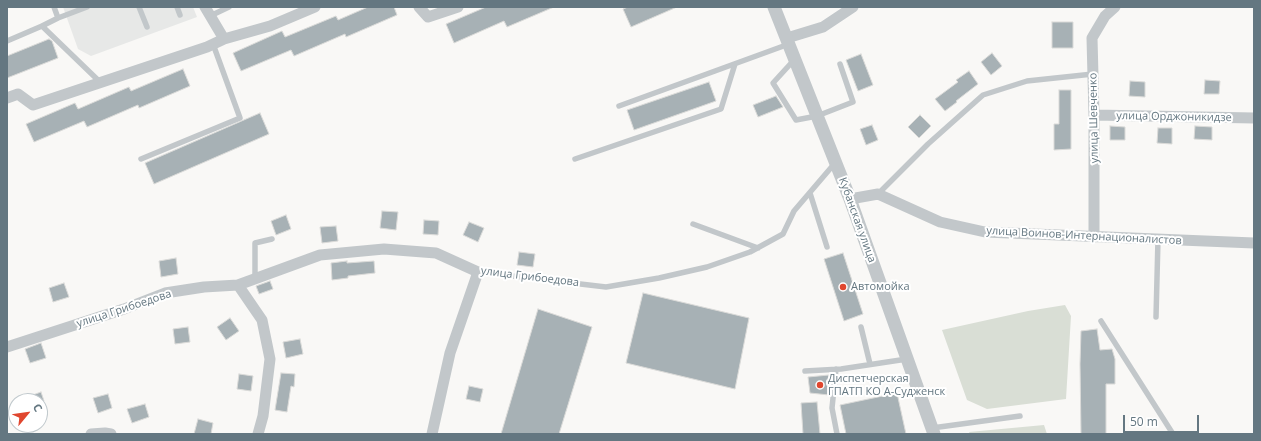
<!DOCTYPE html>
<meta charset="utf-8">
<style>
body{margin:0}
#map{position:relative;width:1261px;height:441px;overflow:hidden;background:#f9f8f6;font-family:"Open Sans",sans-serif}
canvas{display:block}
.frame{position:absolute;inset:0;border:8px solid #647781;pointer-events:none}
.north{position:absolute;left:8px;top:393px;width:40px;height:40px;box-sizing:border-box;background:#fff;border:1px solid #c1c9cd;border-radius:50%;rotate:61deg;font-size:11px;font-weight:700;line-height:16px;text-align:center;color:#647781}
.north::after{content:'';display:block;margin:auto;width:14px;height:18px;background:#e0472f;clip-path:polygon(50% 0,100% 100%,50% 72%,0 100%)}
.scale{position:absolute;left:1123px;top:415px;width:76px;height:18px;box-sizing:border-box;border:2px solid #647781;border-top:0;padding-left:5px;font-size:12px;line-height:14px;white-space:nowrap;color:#647781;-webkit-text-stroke:3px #fff;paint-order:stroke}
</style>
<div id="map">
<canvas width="1261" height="441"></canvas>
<div class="frame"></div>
<div class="north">С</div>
<div class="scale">50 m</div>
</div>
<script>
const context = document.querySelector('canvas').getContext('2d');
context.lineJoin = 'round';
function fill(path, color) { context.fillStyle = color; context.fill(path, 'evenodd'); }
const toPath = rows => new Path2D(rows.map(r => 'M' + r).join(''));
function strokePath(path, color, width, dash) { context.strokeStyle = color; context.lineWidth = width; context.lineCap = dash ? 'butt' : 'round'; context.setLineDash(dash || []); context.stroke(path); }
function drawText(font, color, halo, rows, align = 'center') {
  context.font = font + ' "Open Sans",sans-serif'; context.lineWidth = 4; context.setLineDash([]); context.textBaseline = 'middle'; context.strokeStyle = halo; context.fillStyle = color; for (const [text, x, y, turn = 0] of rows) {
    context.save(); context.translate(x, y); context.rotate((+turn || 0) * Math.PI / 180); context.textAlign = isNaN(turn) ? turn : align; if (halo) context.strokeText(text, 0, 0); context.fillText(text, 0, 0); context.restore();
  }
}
fill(toPath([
 [63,7,193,7,197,17,91,56,78,49]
]), '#e7e8e7');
fill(toPath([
 [1065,305,1071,316,1066,399,987,409,967,400,942,330,1028,311],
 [1044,425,1047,434,970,434,969,432]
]), '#d9ded5');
const building = toPath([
 [368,7,394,7,397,15,346,37,345,34,294,56,291,50,241,71,233,53,282,31,285,37,336,16,338,20,368,7],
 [486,7,554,7,507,27,504,21,454,43,446,24,486,7],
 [628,7,677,7,631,27,623,9,628,7],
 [1052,22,1073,22,1073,48,1052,48,1052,22],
 [49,39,52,41,58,58,7,78,7,56,49,39],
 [992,53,1002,66,991,75,981,62,992,53],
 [861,54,873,85,858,91,846,60,861,54],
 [183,69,190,86,139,108,138,105,87,127,84,121,34,142,26,124,75,103,78,109,129,87,131,91,183,69],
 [969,71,978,84,956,101,957,102,945,111,935,99,958,82,956,80,969,71],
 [1205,80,1220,81,1219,94,1204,94,1205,80],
 [1130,81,1145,82,1145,97,1129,96,1130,81],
 [709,82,716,101,634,130,627,110,709,82],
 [1059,90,1071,90,1071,149,1054,150,1054,124,1059,124,1059,90],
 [776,96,783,107,758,117,753,105,776,96],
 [260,113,269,134,154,184,145,163,260,113],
 [920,115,931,126,919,138,908,127,920,115],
 [872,125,878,140,866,145,860,129,872,125],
 [1110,126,1125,127,1125,140,1110,140,1110,126],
 [1195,126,1212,127,1212,140,1194,139,1195,126],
 [1158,128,1172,128,1172,144,1157,143,1158,128],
 [382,211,398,212,396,230,380,228,382,211],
 [286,215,291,229,276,235,271,221,286,215],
 [424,220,439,221,438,235,423,234,424,220],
 [469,222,484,228,478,242,463,235,469,222],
 [336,226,338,241,322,243,320,227,336,226],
 [519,252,535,254,533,267,517,265,519,252],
 [843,253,863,314,844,321,824,259,843,253],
 [176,258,178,274,161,277,159,261,176,258],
 [347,261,347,263,374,261,375,273,348,276,348,278,332,280,331,263,347,261],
 [270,281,273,289,259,294,256,286,270,281],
 [64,283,69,297,53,302,49,288,64,283],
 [643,293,749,318,735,389,626,363,643,293],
 [538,309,592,327,559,434,501,434,538,309],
 [230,318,239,331,226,340,217,327,230,318],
 [188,327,190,342,175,344,173,329,188,327],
 [1097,329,1100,350,1112,349,1115,359,1115,384,1106,384,1106,434,1081,434,1080,364,1081,331,1097,329],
 [300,339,303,354,286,358,283,342,300,339],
 [41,343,46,358,30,363,25,349,41,343],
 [281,373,295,374,294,387,291,386,287,412,275,410,281,373],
 [239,374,253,376,251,391,237,389,239,374],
 [829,375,829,395,810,393,808,377,829,375],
 [469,386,483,389,480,402,466,399,469,386],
 [41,392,44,401,20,401,19,400,41,392],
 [897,393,906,434,846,434,840,405,897,393],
 [108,394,112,408,98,413,93,398,108,394],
 [817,402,820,434,803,434,801,403,817,402],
 [145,404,149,417,132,423,127,409,145,404],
 [198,419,213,423,211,434,194,434,198,419]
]);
fill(building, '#a7b1b5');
strokePath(building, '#dadad8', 1);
strokePath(toPath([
 [139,7,147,27],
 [177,7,180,15],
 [210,16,229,7],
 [58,18,87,7],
 [42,26,58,18,54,7],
 [7,41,42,26,100,82],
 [794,60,773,83,796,120,817,116,853,102,840,64],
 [619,106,789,44],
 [141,159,240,118,213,44],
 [575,159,721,109,735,64],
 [810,193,827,247],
 [878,194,928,144,983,95,1027,81,1093,74],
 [693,224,758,248],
 [478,272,606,287,659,278,707,267,750,252,783,234,794,211,835,163],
 [255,279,255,243,272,239],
 [1156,317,1158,239],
 [1101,321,1173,434],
 [861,327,870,364],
 [836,369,832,408,837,434],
 [805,371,841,369,907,359],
 [932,428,1020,416]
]), '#c2c7ca', 5.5);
strokePath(toPath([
 [205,7,224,39],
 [419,7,428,17,458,7],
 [787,38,823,27,853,7],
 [7,98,18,94,33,105,207,47,224,39,270,26,315,7],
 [1094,115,1254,118],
 [850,199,878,194,940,222,985,232,1254,243],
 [1094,237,1094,115,1092,38,1105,16,1115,7],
 [238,285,262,320,270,359,263,416,258,434],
 [7,347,124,309,165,293,204,287,238,285,320,255,384,249,436,253,478,272,450,353,432,434],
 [91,434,105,433,111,434]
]), '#c2c7ca', 11);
strokePath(toPath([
 [774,7,850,199,934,434]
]), '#c2c7ca', 13);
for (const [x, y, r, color] of [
 [843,287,4,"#e0472f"],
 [820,385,4,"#e0472f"]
]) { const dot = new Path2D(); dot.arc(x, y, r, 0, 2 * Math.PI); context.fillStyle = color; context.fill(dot); strokePath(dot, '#fff', 1.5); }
drawText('11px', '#647781', '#fff', [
 ["улица Орджоникидзе",1174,117,1],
 ["улица Шевченко",1094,118,-91],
 ["Кубанская улица",857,220,70],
 ["улица Воинов-Интернационалистов",1084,236,3],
 ["улица Грибоедова",530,277,7],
 ["улица Грибоедова",124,309,-18]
]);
drawText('11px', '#647781', '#fff', [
 ["Автомойка",851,287],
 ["Диспетчерская",828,379],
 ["ГПАТП КО А-Судженск",828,392]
], 'left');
</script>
